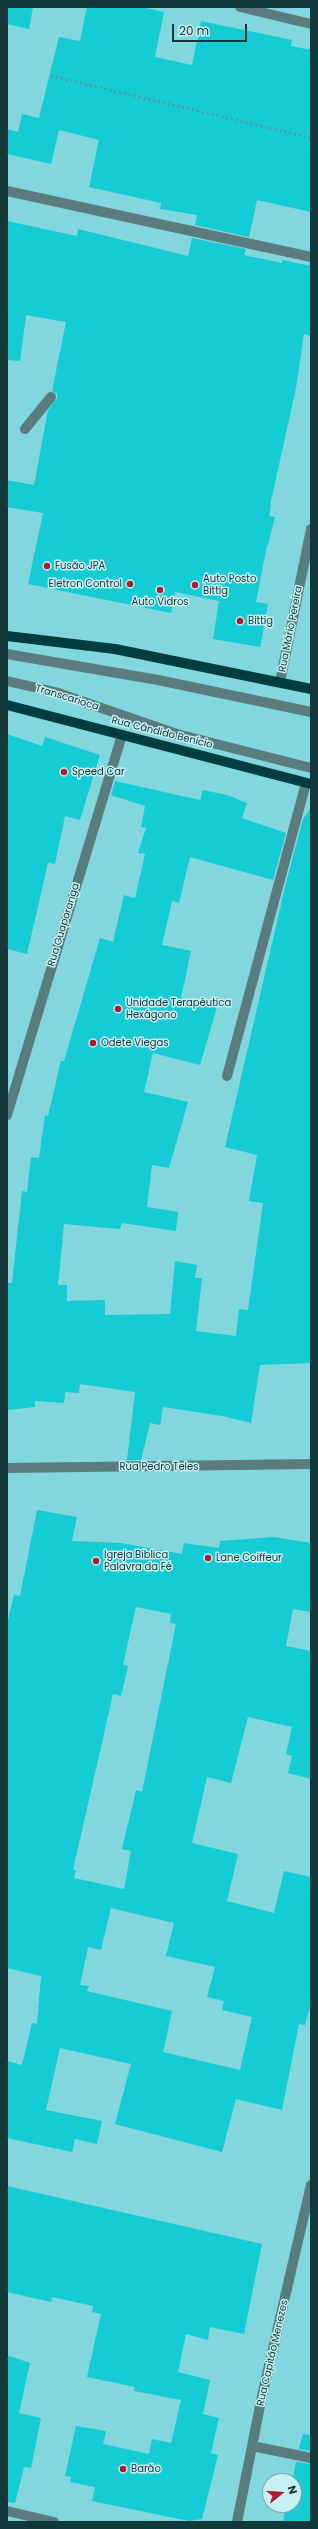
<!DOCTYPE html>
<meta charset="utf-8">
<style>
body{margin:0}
#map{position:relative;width:318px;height:2529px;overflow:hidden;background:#81d7dd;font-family:Poppins,sans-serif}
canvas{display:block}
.frame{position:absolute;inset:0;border:8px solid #123739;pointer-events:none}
.north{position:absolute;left:262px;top:2473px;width:40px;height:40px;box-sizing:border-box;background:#c7f0f2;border:1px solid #7fa6a8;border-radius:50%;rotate:73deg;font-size:11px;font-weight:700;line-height:16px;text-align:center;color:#123739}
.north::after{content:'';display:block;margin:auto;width:14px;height:18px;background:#ae1b2f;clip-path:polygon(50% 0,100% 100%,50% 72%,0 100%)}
.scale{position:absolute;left:172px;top:24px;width:75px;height:18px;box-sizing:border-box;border:2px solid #123739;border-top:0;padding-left:5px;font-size:12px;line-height:14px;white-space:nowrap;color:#123739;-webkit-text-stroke:3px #c7f0f2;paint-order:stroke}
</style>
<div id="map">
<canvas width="318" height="2529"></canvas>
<div class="frame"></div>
<div class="north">N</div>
<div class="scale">20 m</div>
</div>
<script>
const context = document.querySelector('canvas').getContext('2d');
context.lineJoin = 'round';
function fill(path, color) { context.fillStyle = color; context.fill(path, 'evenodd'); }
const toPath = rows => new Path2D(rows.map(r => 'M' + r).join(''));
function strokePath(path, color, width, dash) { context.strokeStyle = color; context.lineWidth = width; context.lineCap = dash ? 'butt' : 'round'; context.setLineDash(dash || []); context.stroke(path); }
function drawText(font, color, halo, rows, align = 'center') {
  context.font = font + ' Poppins,sans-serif'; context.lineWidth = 3; context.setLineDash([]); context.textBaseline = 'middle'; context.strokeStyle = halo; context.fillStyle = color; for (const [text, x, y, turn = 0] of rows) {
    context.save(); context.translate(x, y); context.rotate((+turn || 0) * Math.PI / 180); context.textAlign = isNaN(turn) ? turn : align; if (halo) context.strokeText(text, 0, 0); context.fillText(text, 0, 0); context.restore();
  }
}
fill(toPath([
 [7,7,33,7,29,29,7,24],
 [87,7,141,7,164,12,155,57,192,65,201,21,292,40,291,46,311,50,311,212,257,200,249,237,195,225,197,215,160,209,161,203,89,187,99,140,59,130,51,164,7,154,7,129,18,132,22,114,39,118,59,37,80,41],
 [7,221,77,236,78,229,188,256,192,238,246,249,244,255,282,263,282,260,311,266,311,336,304,334,296,388,271,501,269,516,275,517,268,545,267,545,256,602,268,604,260,647,213,639,219,601,175,592,171,613,28,584,43,513,7,507,7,480,34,485,48,410,57,398,57,394,52,391,66,322,26,315,20,361,7,360],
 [7,734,42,746,45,737,100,755,80,820,65,816,55,864,48,863,27,954,7,949],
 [115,781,200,800,203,790,227,795,247,803,242,818,286,833,273,880,190,857,179,903,172,901,162,945,191,951,181,998,217,1007,200,1065,153,1053,144,1092,188,1102,169,1168,152,1165,147,1207,178,1212,176,1231,122,1223,120,1229,64,1224,58,1285,67,1285,67,1301,105,1300,105,1315,170,1314,175,1261,197,1265,195,1278,202,1278,196,1331,236,1336,239,1309,248,1310,263,1203,249,1201,257,1155,225,1147,286,883,303,819,311,808,311,1363,260,1365,251,1423,222,1416,163,1407,160,1425,150,1423,141,1460,127,1460,135,1392,80,1384,79,1393,65,1392,64,1403,35,1401,35,1407,7,1410,7,1283,12,1283,22,1191,27,1192,31,1157,39,1158,45,1115,48,1116,61,1061,64,1061,100,938,113,942,124,895,135,898,145,854,138,853,146,828,141,827,145,806,111,795],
 [37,1510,77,1517,72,1541,121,1543,182,1554,184,1543,219,1548,220,1541,274,1537,311,1543,311,1612,293,1609,286,1646,311,1651,311,1779,288,1773,292,1756,286,1754,292,1727,248,1717,231,1783,207,1777,192,1843,238,1854,227,1901,274,1913,284,1871,311,1877,311,2004,305,2025,299,2024,282,2110,236,2099,222,2152,115,2124,131,2064,60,2048,46,2110,102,2121,97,2144,75,2139,72,2152,7,2138,7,2061,22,2065,32,2023,37,2024,41,1976,7,1968,7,1624,14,1595,20,1596],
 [136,1607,171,1614,170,1623,176,1624,142,1792,136,1790,122,1849,131,1851,124,1889,74,1878,76,1870,73,1870,113,1694,121,1696,128,1666,123,1665],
 [111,1908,174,1923,166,1956,215,1967,207,1997,224,2001,222,2010,252,2017,240,2070,163,2052,172,2011,87,1991,89,1986,80,1985,88,1947,101,1950],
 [7,2186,262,2244,244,2334,210,2327,208,2340,186,2334,178,2372,210,2380,203,2414,219,2418,211,2453,218,2455,202,2519,189,2521,92,2501,95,2487,70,2482,71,2477,65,2476,76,2426,106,2431,103,2444,149,2454,152,2439,171,2443,181,2400,134,2391,135,2387,87,2377,101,2314,92,2312,93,2306,52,2297,51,2302,7,2292],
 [7,2355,30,2363,19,2413,41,2418,31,2468,24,2467,15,2503,7,2502],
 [303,2434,311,2435,311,2451,299,2449],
 [296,2462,311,2464,311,2522,283,2522,286,2505,294,2505,294,2481,292,2481]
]), '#15cbd4');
strokePath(toPath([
 [51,76,311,138]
]), '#56989d', 2.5, [2, 3]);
strokePath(toPath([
 [240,7,311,24],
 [7,191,311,257],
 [25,429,51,397],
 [7,654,158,680,311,712],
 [7,681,55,692,177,734,311,768],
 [280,682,311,529],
 [227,1076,306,783],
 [7,1115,122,735],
 [7,1468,311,1464],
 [252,2446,311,2458],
 [7,2511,54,2522],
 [237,2522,262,2396,311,2185]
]), '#5b7c7e', 10);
strokePath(toPath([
 [7,636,115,649,311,689],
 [7,705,311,784]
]), '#003d41', 10);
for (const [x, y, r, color] of [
 [47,566,4,"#ae1b2f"],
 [130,584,4,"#ae1b2f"],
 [195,585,4,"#ae1b2f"],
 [160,590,4,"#ae1b2f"],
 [240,621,4,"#ae1b2f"],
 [64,772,4,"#ae1b2f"],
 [118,1009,4,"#ae1b2f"],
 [93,1043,4,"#ae1b2f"],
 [208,1558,4,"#ae1b2f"],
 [96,1561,4,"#ae1b2f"],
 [123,2469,4,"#ae1b2f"]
]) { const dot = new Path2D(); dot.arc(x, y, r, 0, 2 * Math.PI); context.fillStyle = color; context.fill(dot); strokePath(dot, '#c7f0f2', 1.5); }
drawText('10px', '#123739', '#c7f0f2', [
 ["Fusão JPA",55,566],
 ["Auto Posto",203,579],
 ["Bittig",203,591],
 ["Eletron Control",122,584,"right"],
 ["Auto Vidros",160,602,"center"],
 ["Bittig",248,621],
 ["Speed Car",72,772],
 ["Unidade Terapêutica",126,1003],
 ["Hexágono",126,1015],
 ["Odete Viegas",101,1043],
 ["Igreja Bíblica",104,1555],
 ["Palavra da Fé",104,1567],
 ["Lane Coiffeur",216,1558],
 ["Barão",131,2469]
], 'left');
drawText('10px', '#123739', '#c7f0f2', [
 ["Rua Mário Pereira",291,629,-79],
 ["Transcarioca",67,698,17],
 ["Rua Cândido Benício",162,733,14],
 ["Rua Guaporanga",64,925,-73],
 ["Rua Pedro Teles",159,1467],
 ["Rua Capitão Menezes",273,2353,-77]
]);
</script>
